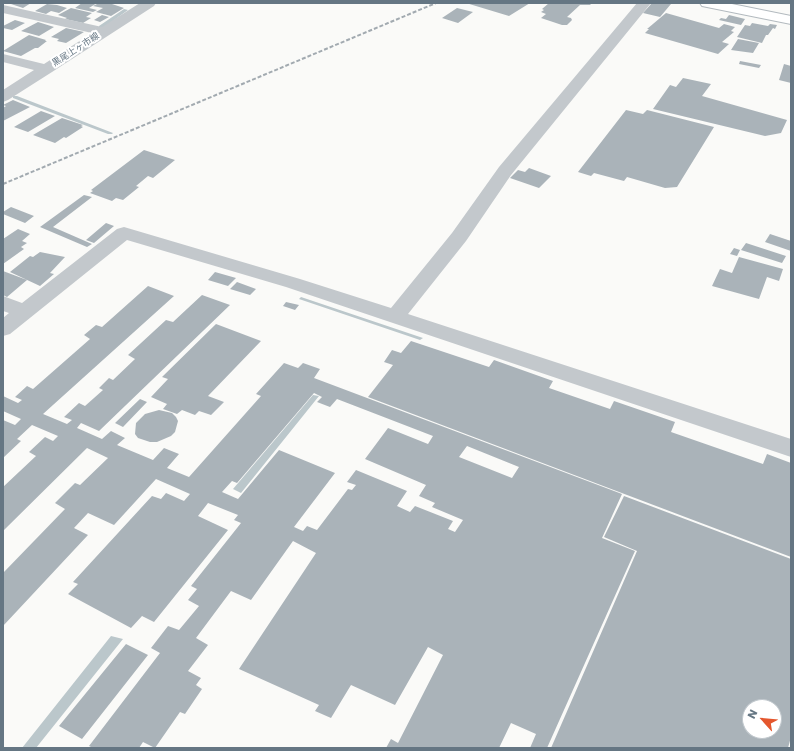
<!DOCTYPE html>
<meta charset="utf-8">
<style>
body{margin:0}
#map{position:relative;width:794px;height:751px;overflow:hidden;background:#fafaf8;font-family:Poppins,sans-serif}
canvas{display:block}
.frame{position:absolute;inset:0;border:4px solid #657683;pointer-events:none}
.north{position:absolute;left:742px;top:699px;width:40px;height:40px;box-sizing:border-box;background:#fff;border:1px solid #c1c8cd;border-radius:50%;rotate:297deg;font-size:11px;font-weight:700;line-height:16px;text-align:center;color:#657683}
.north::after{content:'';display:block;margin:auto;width:14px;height:18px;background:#e4572e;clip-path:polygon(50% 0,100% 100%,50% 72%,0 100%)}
</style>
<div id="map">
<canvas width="794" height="751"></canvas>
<div class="frame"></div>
<div class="north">N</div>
</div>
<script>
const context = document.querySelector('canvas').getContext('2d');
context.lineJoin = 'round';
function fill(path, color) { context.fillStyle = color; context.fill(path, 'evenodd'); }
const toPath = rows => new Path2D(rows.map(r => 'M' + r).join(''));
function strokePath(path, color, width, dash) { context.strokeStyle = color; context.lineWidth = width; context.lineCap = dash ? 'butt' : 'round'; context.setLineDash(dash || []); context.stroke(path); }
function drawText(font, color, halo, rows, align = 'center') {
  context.font = font + ' Poppins,"Noto Sans JP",sans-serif'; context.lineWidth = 4; context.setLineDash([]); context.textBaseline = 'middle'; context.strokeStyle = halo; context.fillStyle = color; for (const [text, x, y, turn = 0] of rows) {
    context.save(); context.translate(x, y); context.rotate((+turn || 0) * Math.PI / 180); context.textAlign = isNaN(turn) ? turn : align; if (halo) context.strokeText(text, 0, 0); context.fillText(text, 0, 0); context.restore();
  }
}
fill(toPath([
 [301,297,423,338,420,340,299,299],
 [313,395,319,396,241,493,233,489],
 [111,636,123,639,36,748,22,748]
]), '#bbc7cb');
fill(toPath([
 [124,9,128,10,103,28,99,28,99,26,124,9],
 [13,96,17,96,113,133,112,134,108,134,13,98,13,96]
]), '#bbc7cb');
fill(toPath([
 [14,3,31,3,23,8,11,4],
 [82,3,97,3,89,8,97,10,93,12,75,8],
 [99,3,109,3,124,8,111,16,96,12,103,8,93,6],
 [466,3,530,3,509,16],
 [549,3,592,3,590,5,580,5,567,17,571,18,572,20,567,25,562,25,541,18,546,14,541,12,544,10,542,9],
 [652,3,665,3,671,4,660,17,643,13],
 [47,4,57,5,67,8,59,13,51,11,46,14,35,11],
 [71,8,92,13,86,17,91,18,83,23,65,19,67,18,58,15],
 [457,8,473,12,458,23,442,18],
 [666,13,719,28,724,24,735,27,731,31,734,32,722,42,729,44,718,54,645,33,649,29,647,29],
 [102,15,109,17,100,22,94,20],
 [729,15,745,19,741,25,719,20,721,18,726,19],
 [15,20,25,23,12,30,3,28,3,26],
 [38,22,54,27,39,36,21,31],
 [752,23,768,26,770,24,777,25,775,29,773,28,768,35,766,35,762,43,737,37,745,25,750,26],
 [66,28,84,32,66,43,57,41,59,39,51,37],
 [29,35,46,40,45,41,47,41,38,48,35,48,21,56,3,51],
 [738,39,759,43,753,53,731,50],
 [740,61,761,65,759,68,739,64],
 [784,64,791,66,791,83,779,80],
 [683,78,711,84,702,96,787,120,781,133,765,136,653,109,670,85,676,87],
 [13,100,30,107,3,121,3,108,6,106,3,105],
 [626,110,643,114,647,110,714,127,677,187,665,188,627,177,624,181,594,173,591,176,578,172],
 [41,111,55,116,28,132,14,127],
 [62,118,83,125,81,126,83,127,66,138,64,137,55,143,33,135],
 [144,150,175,160,153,178,148,176,136,186,139,187,123,200,116,198,112,201,90,193,93,191,91,190],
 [529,168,551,176,539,188,510,178,518,170,525,172],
 [84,195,92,197,53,227,92,244,87,247,40,227],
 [11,207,34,216,25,223,3,214,3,212],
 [106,223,114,226,94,243,86,240],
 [18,229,30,234,22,241,27,243,21,247,24,249,3,264,3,239],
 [770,234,791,241,791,251,765,242],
 [746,243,786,256,782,263,741,250],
 [734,248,740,250,737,256,730,254],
 [40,252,65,257,50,273,54,274,40,286,10,272,30,256,33,257],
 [739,257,783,269,779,281,767,277,759,299,712,286,720,269,732,273],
 [3,271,27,280,7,297,3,295],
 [215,272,236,278,228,286,208,280],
 [237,282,256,289,250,295,230,289],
 [148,286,174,296,43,414,67,424,72,420,64,417,79,403,85,406,103,390,99,388,109,378,113,380,135,359,128,355,166,320,173,322,202,295,230,305,99,431,81,423,77,428,102,439,111,431,125,438,117,445,153,460,164,448,179,454,167,468,189,477,261,396,256,394,284,363,298,368,303,363,320,369,314,378,622,494,602,538,635,551,547,748,530,748,536,734,511,723,499,748,386,748,391,739,398,743,443,655,428,647,395,705,351,685,331,718,315,711,319,705,239,669,316,553,293,541,251,600,231,591,196,638,208,645,188,671,201,678,196,685,202,689,185,714,180,712,155,748,143,742,139,748,93,748,89,746,160,653,151,648,168,626,179,630,199,606,188,600,197,589,191,586,241,523,234,520,238,515,208,503,198,516,228,530,154,622,142,616,131,628,68,594,78,584,73,582,152,496,161,499,166,493,184,501,190,494,156,479,114,525,88,513,74,528,88,535,3,626,3,573,65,509,55,503,75,483,80,485,108,458,87,448,3,531,3,487,36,456,29,452,45,437,53,441,58,436,32,425,17,439,21,441,3,458,3,420,15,425,21,419,3,411,3,396,18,403,22,400,15,397,27,386,33,389,90,339,84,335,96,325,102,327],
 [314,393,322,397,317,402,330,407,337,399,433,436,428,444,388,428,365,459,426,485,419,496,435,503,432,507,463,520,455,532,448,529,453,521,415,506,410,512,397,506,407,491,356,470,347,482,356,485,352,490,348,489,317,530,307,526,303,531,294,527,335,473,279,450,238,499,222,492,232,481,237,483],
 [467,446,519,467,512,478,459,457],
 [286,302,299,305,295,310,283,306],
 [216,324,261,341,208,396,224,402,211,415,199,411,195,415,182,410,177,414,163,409,167,404,151,397,168,379,162,377],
 [411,341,489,367,494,360,553,381,549,388,610,409,614,401,675,422,671,432,763,464,767,454,791,463,791,557,368,397,393,365,384,362,392,350,401,353],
 [140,399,147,402,123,427,115,423],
 [159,410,172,413,176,417,178,421,175,432,171,436,157,442,150,442,138,438,135,434,136,423,145,414],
 [624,496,791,559,791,737,788,748,551,748,637,551,604,537],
 [750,707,774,707,774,731,750,731],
 [126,644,148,655,82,739,59,726]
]), '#aab3b9');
const secondary = toPath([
 [700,3,727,3,791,16,791,24,707,7,702,6,700,3]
]);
strokePath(secondary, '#b3babf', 2);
fill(toPath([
 [140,3,156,3,154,6,52,72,8,100,3,102,3,90,34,70,3,62,3,54,44,64,92,33,3,13,3,5,102,27,140,3],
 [637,3,651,3,511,175,466,241,408,314,791,439,791,457,286,287,127,240,10,334,3,336,3,318,9,313,3,311,3,296,22,303,117,229,124,227,300,279,391,308,452,233,499,167,637,3]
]), '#c3c8cc');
fill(secondary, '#fff');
strokePath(toPath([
 [3,184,436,3]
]), '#a2aab0', 2, [4, 2]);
drawText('9px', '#657683', '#fff', [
 ["黒尾上ヶ市線",76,50,-33]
]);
</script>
